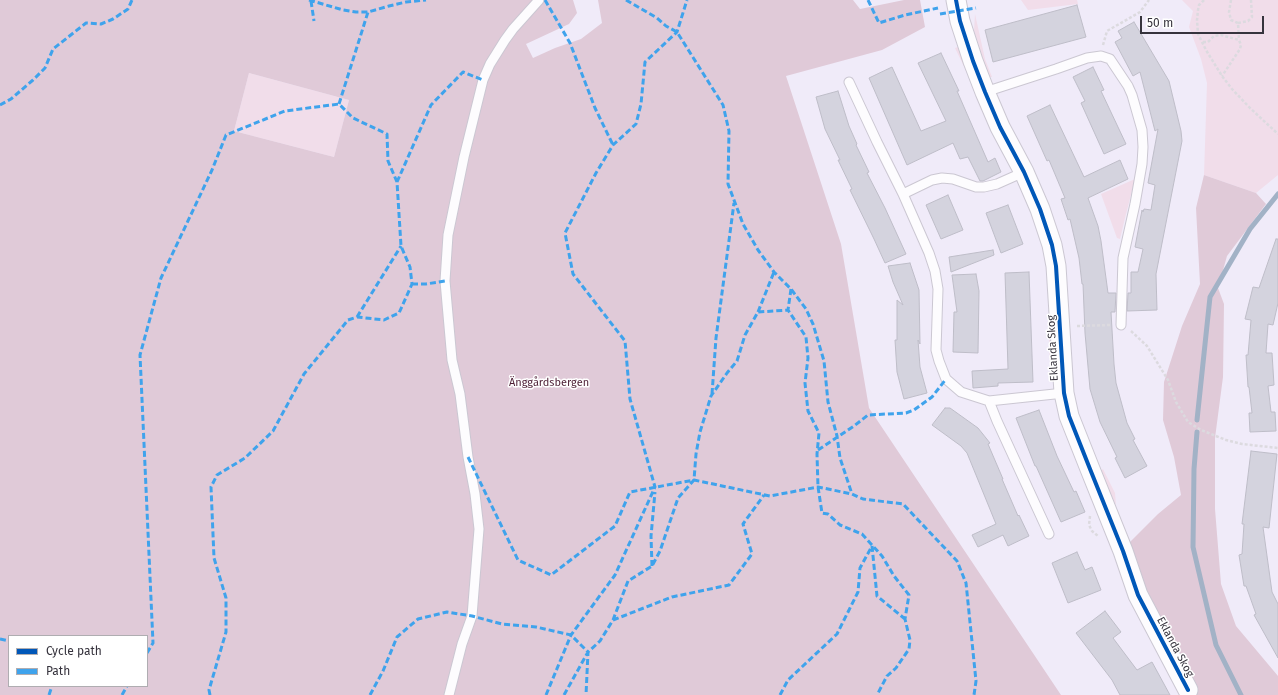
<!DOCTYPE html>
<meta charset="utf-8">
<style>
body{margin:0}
#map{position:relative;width:1278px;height:695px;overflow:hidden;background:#f0ebf9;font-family:"Fira Sans",sans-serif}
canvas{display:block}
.legend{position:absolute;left:8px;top:635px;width:140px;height:52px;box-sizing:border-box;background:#fff;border:1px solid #afadb1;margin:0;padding:5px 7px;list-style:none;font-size:12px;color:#36333d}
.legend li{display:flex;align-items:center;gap:8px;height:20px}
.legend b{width:20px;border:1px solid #afadb1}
.scale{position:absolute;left:1140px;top:16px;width:124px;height:18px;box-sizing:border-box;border:2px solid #36333d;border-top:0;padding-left:5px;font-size:12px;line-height:14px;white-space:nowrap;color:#36333d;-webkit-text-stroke:3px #fff;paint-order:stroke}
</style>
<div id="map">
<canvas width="1278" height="695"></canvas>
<ul class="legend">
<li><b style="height:5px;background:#0057b8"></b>Cycle path</li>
<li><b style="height:5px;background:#3fa3ec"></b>Path</li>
</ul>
<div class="scale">50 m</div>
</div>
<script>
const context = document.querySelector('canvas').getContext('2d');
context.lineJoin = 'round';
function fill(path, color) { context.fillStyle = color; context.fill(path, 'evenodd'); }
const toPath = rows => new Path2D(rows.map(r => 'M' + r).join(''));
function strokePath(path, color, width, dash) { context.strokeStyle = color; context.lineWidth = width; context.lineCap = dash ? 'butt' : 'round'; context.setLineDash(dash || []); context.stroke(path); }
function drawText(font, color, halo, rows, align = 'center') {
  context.font = font + ' "Fira Sans",sans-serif'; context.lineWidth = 3; context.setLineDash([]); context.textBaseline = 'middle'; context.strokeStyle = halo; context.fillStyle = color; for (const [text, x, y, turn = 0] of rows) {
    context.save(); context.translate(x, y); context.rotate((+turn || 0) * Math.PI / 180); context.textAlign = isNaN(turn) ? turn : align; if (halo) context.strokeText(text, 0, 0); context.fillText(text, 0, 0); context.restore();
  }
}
fill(toPath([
 [1021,0,1077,0,1078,4,1028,10],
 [1182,0,1278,0,1278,175,1256,193,1204,175,1207,83,1201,59,1189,27,1193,11],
 [975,14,985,59,992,77,989,77,986,72,980,58,974,31],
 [958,47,962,53,972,83,955,48],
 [249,73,349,100,334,157,234,131],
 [1135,179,1125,218,1120,239,1117,238,1101,194],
 [1052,335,1054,367,1051,368,1049,350,1049,337],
 [1103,469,1115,493,1116,505,1100,472]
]), '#f1ddea');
fill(toPath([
 [0,0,573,0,577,13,569,24,526,44,533,58,555,48,581,39,602,23,598,0,853,0,860,9,904,0,920,0,925,27,882,50,786,76,841,244,869,408,1061,695,0,695],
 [249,73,349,100,334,157,234,131],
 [9,636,147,636,147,686,9,686],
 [1204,175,1256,193,1266,204,1227,256,1218,288,1224,304,1223,377,1215,438,1215,509,1221,584,1236,626,1278,676,1278,695,1195,695,1150,606,1128,544,1158,514,1181,495,1174,457,1163,420,1164,382,1182,326,1200,284,1196,208]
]), '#e0cad8');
strokePath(toPath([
 [1197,420,1210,297,1250,229,1278,194],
 [1197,432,1194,469,1193,547,1216,645,1241,695]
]), '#a2b2c6', 5);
const building = toPath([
 [1077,5,1086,37,993,62,985,30,1077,5],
 [1134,22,1169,81,1181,131,1182,141,1156,274,1157,310,1127,311,1128,293,1131,293,1131,272,1138,272,1143,249,1135,247,1142,210,1143,212,1144,209,1151,210,1155,185,1148,183,1158,129,1155,131,1140,72,1133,76,1115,42,1122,38,1118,31,1134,22],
 [941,53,959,91,957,91,988,162,995,158,1001,172,983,181,980,181,968,157,960,159,953,143,907,165,869,78,892,67,921,131,946,121,918,63,941,53],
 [1093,67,1104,90,1101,91,1126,144,1104,154,1081,103,1085,101,1073,77,1093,67],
 [838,91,849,126,857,144,856,145,869,172,867,173,885,208,906,254,885,263,874,239,850,190,852,189,838,160,840,160,825,129,816,97,838,91],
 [1050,105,1084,177,1120,160,1128,179,1088,198,1098,226,1101,241,1108,293,1116,293,1115,312,1111,312,1114,364,1116,383,1127,423,1135,439,1133,440,1147,466,1125,478,1115,458,1117,457,1100,422,1090,389,1085,333,1083,284,1082,284,1079,258,1070,219,1068,220,1061,199,1065,198,1049,160,1047,161,1027,116,1050,105],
 [948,195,963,230,941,239,926,205,948,195],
 [1008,205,1023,244,1001,253,986,213,1008,205],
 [1276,239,1278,239,1278,303,1273,325,1268,324,1266,353,1272,353,1274,385,1268,386,1271,412,1275,412,1276,431,1250,432,1249,413,1252,413,1249,387,1248,387,1246,355,1248,355,1251,320,1245,319,1253,287,1259,288,1276,239],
 [993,250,994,255,951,272,949,257,993,250],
 [910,263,919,290,920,344,918,340,920,367,927,393,904,399,897,372,895,340,897,340,897,300,903,305,893,282,888,266,910,263],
 [1029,272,1033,382,998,383,998,386,973,388,972,371,1008,369,1005,273,1029,272],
 [976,274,979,291,978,353,953,352,954,312,957,312,952,275,976,274],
 [945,408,950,408,978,428,990,443,988,444,1003,479,1002,479,1018,516,1019,515,1029,536,1008,546,1003,535,978,547,972,535,996,524,967,453,961,446,932,425,945,408],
 [1039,410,1057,456,1074,492,1076,491,1085,512,1061,522,1036,466,1035,466,1016,418,1039,410],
 [1251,451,1277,454,1269,528,1263,527,1272,592,1278,604,1278,658,1254,615,1256,614,1246,586,1244,586,1239,555,1242,554,1244,524,1242,524,1251,451],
 [1077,552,1085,570,1092,567,1101,590,1068,603,1052,563,1077,552],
 [1105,611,1121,632,1113,638,1137,670,1152,662,1170,695,1120,695,1112,680,1076,633,1105,611]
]);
fill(building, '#d4d3de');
strokePath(building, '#bebdc8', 1);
const service = toPath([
 [849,82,877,142,903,194,929,253,935,271,938,289,936,350,939,361,946,379,961,392,989,401,997,421,1049,534],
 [985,92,1056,69,1087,58,1101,56,1110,59,1128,86,1132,95,1142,130,1143,147,1142,164,1135,204,1123,258,1121,325],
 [903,194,932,180,942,178,953,179,976,187,984,187,997,184,1024,172],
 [989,401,1064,393],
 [449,695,462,644,472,616,479,529,475,494,468,457,460,394,452,360,445,281,448,235,464,157,483,80,490,64,505,40,513,29,539,0]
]);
const minor = toPath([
 [956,0,960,21,973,61,985,92,1000,127,1024,172,1040,209,1052,245,1056,266,1064,393,1069,416,1090,469,1123,551,1138,595,1188,690]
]);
strokePath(service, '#cbc7d2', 11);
strokePath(minor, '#cbc7d2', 21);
strokePath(toPath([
 [1204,0,1199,5,1198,10,1197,20,1198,34,1206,50,1222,76,1232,89,1250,108,1278,134],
 [1231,0,1229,12,1231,20,1238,23,1239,40],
 [1238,23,1248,21,1252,17,1251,0],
 [1203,42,1208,42,1214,36,1221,35,1239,40,1241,45,1240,49,1222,76],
 [1103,45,1107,31,1140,12,1149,0],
 [1077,326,1110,325],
 [1131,331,1147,346,1168,380,1176,402,1188,422,1201,430,1226,440,1242,444,1278,448],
 [1090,516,1089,525,1092,531,1098,536]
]), '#dcdadf', 2.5, [3, 2]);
strokePath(service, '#fdfcfe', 9);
strokePath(minor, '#fdfcfe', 19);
strokePath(toPath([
 [309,0,343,10,356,12,368,12,389,6,406,2,426,0],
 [545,0,570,43,595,108,613,145],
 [626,0,657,18,666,26,677,32,723,105,729,131,728,184,743,224,758,250,774,272,791,289,806,309,813,324,824,361,828,402,837,436,840,458,852,494],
 [868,0,879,23,905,15,938,8],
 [311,1,314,21],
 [940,14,976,8],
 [339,104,368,12],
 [0,105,11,99,33,80,45,68,53,49,86,23,101,24,113,19,128,9,132,0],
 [397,182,431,105,463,72,483,80],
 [412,284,426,284,445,281],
 [791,289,788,310,806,337,808,358,805,383,808,411,819,433,817,454,818,487,822,513,828,514,840,525,862,534,882,556,894,576,909,595,905,619,910,640,909,649,896,668,887,676,877,695],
 [758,312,774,272],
 [357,317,401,246],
 [712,394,716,338,734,203],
 [818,450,854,426,868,415,906,413,914,410,932,397,946,379],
 [468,457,518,560,551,575,615,526,630,492,694,480,770,496,818,487,852,494,863,499,903,504,957,561,966,583,976,681,974,695],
 [872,546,877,596,905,619],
 [652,566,651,536,655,492],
 [613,620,672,597,729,585,752,554,743,524,764,495],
 [0,639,9,641],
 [147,653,153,643,140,355,161,278,212,170,226,135,285,111,339,104],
 [49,695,52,686],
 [122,695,127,686],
 [210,695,209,690,226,632,226,598,214,558,211,487,217,475,245,458,273,431,304,374,348,320,357,317,384,320,399,313,412,284,410,267,401,246,397,182,388,161,387,134,353,118,339,104],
 [370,695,383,671,397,637,418,619,447,612,472,616,502,624,536,627,571,635,588,652,586,695],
 [546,695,571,635,615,575,655,487,630,399,625,341,573,274,565,233,596,173,613,145,636,124,641,104,645,62,677,32,687,0],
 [564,695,588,652,600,641,613,620,628,581,652,566,660,551,678,498,694,480,696,454,700,432,711,396,727,373,737,361,745,335,758,312,788,310],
 [780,695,788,680,837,634,858,592,860,568,872,546]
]), '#3fa3ec', 3, [6, 3]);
strokePath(toPath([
 [956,0,960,21,973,61,985,92,1000,127,1024,172,1040,209,1052,245,1056,266,1064,393,1069,416,1090,469,1123,551,1138,595,1188,690]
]), '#0057b8', 4);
drawText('11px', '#36333d', '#fff', [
 ["Eklanda Skog",1053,348,-93],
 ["Eklanda Skog",1175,647,62]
]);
drawText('11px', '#4c1e34', '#fff', [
 ["Änggårdsbergen",549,383]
]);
</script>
